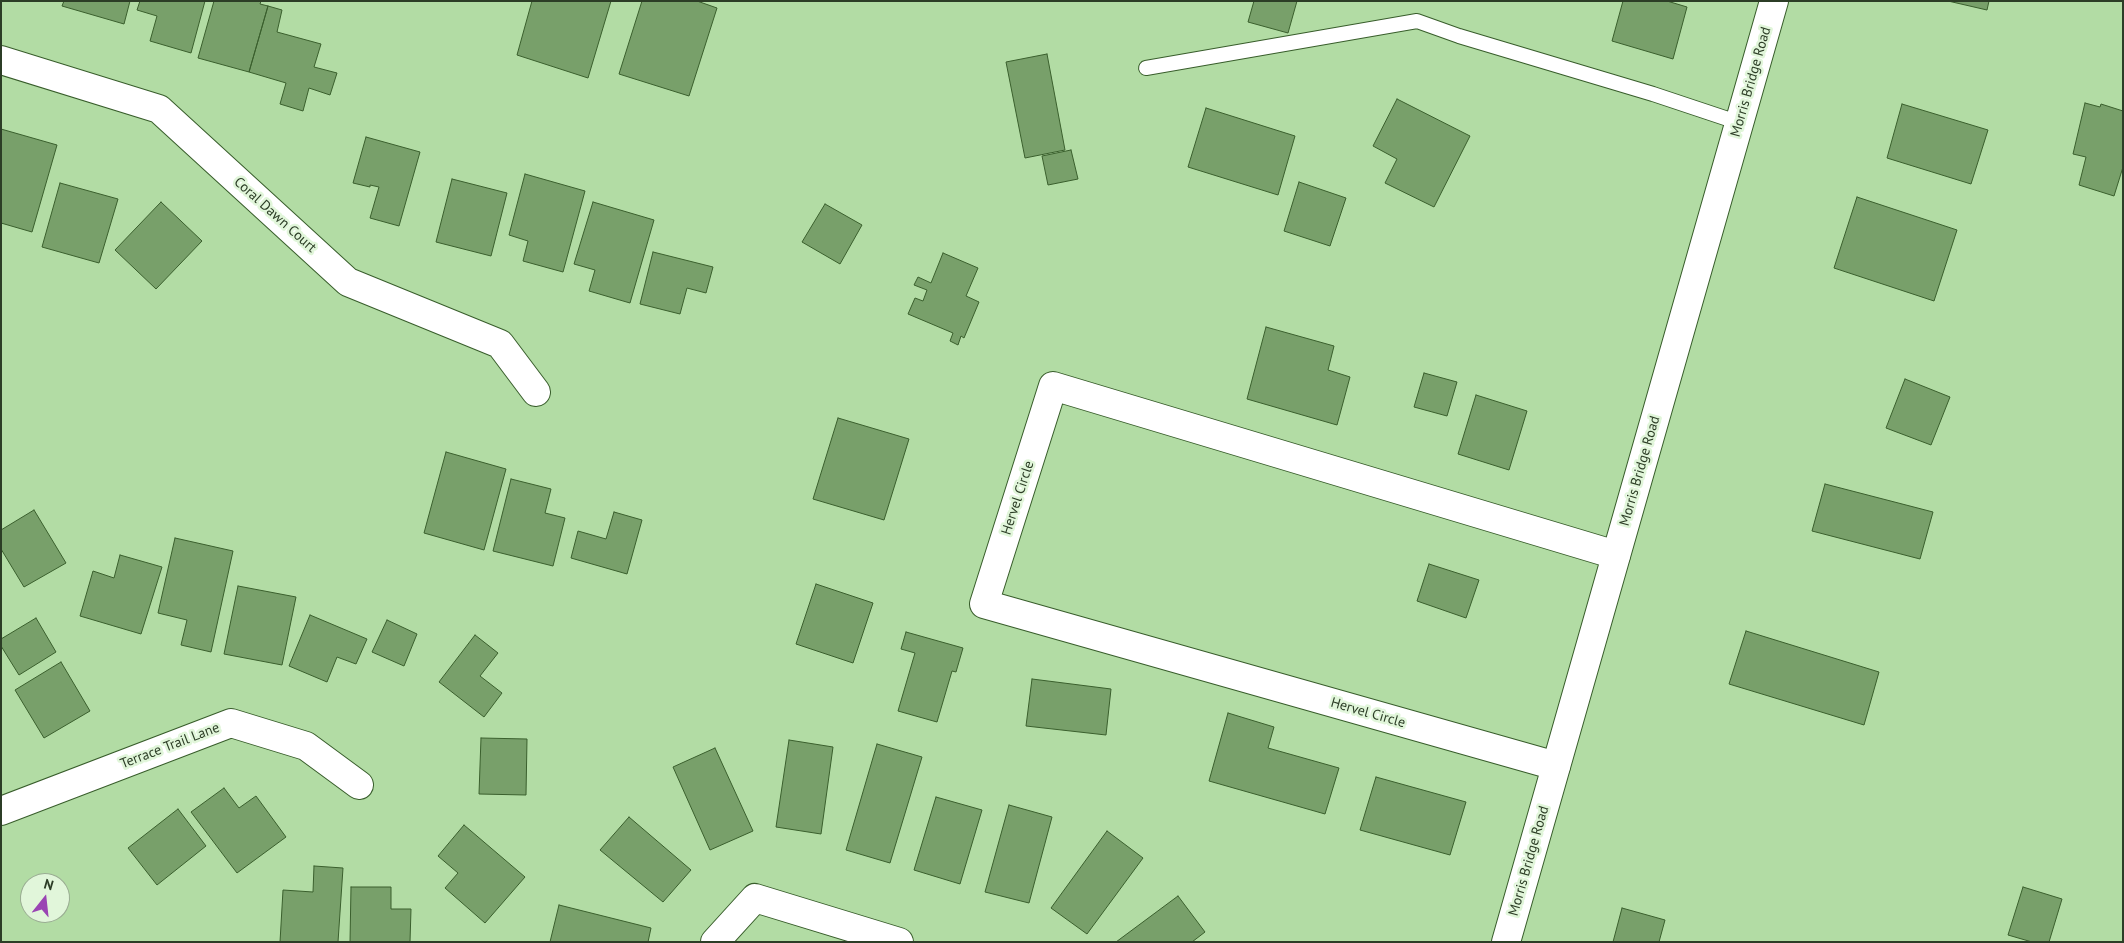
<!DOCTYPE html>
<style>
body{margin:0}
#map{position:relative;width:2124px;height:943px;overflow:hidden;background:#b2dca4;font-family:"PT Sans",sans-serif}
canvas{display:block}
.frame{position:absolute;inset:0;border:2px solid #2c3d26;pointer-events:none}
.north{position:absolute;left:20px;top:873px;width:50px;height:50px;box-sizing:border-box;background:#e1f6da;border:1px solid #99ac92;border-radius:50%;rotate:16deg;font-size:14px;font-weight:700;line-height:20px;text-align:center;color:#2c3d26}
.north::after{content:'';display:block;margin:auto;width:18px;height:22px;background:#9a45b3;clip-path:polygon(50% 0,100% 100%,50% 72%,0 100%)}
</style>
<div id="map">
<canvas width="2124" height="943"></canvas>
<div class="frame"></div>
<div class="north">N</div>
</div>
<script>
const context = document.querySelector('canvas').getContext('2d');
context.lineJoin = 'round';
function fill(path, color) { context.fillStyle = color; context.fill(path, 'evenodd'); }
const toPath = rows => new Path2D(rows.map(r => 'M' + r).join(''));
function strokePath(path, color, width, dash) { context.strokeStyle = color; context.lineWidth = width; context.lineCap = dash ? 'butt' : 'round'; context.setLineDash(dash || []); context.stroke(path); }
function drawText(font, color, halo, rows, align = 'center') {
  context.font = font + ' "PT Sans",sans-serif'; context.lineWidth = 5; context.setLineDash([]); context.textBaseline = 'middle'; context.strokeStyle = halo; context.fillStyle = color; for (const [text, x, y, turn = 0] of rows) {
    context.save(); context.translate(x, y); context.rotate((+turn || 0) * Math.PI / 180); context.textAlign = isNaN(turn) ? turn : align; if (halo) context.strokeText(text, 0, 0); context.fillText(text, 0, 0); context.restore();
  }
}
const building = toPath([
 [64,1,130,1,124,24,62,6,64,1],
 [140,1,205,1,191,53,150,41,157,16,137,10,140,1],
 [214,1,261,1,260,4,268,6,249,72,198,58,214,1],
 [532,1,611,1,588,78,517,55,532,1],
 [642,1,697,1,717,8,689,96,619,74,642,1],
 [1254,1,1297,1,1288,33,1248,22,1254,1],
 [1623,1,1667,1,1687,7,1673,59,1612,41,1623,1],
 [1948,1,1989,1,1987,10,1948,1],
 [268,6,282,10,277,32,321,44,314,67,337,73,330,95,309,88,303,111,280,104,286,83,249,72,268,6],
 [1047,54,1065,150,1025,158,1006,62,1047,54],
 [1397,99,1470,136,1434,207,1385,183,1397,159,1373,146,1397,99],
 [2085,103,2100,107,2101,104,2123,111,2123,167,2114,196,2079,185,2086,157,2073,154,2085,103],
 [1902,104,1988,130,1971,184,1887,158,1902,104],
 [1206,108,1295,136,1278,195,1188,167,1206,108],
 [1,129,57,145,32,232,1,223,1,129],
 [366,137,420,152,399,226,370,218,379,187,370,185,370,187,353,183,366,137],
 [1071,150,1078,179,1048,185,1042,156,1071,150],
 [525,174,585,191,563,272,523,261,528,241,509,235,525,174],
 [452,179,507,193,491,256,436,242,452,179],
 [1299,182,1346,198,1330,246,1284,231,1299,182],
 [60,183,118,199,99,263,42,247,60,183],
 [1857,197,1957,230,1934,301,1834,268,1857,197],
 [161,202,202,241,156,289,115,250,161,202],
 [593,202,654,220,630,303,589,291,595,270,574,264,593,202],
 [825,204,862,225,840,264,802,242,825,204],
 [653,252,713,267,706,293,687,288,680,314,640,304,653,252],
 [943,253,978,268,966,296,979,302,964,338,961,336,958,345,950,341,953,333,908,314,915,298,923,301,927,290,914,285,918,277,931,283,943,253],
 [1266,327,1334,346,1328,370,1350,377,1337,425,1247,399,1266,327],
 [1424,373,1457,382,1447,416,1414,407,1424,373],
 [1905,379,1950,397,1931,445,1886,428,1905,379],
 [1476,395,1527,411,1509,470,1458,454,1476,395],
 [838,418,909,439,884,520,813,499,838,418],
 [446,452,506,469,484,550,424,533,446,452],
 [511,479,551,489,545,513,565,518,553,566,493,551,511,479],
 [1825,484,1933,512,1920,559,1812,531,1825,484],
 [34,510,66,563,24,587,1,549,1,530,34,510],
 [614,512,642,520,627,574,571,558,578,531,606,539,614,512],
 [175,538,233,551,211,652,181,645,187,620,158,613,175,538],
 [120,555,162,567,141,634,80,616,93,571,114,578,120,555],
 [1429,564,1479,580,1466,618,1417,601,1429,564],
 [816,584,873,603,853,663,796,644,816,584],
 [238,586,296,597,282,665,224,654,238,586],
 [310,615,367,639,356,664,337,657,327,682,289,666,310,615],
 [36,618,56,652,19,675,1,646,1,639,36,618],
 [387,620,417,634,404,666,372,652,387,620],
 [1746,631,1879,672,1864,725,1729,684,1746,631],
 [906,632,963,648,956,672,952,671,937,722,898,711,915,653,901,649,906,632],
 [475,635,498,653,480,676,502,693,484,717,439,682,475,635],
 [61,662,90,711,44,738,15,690,61,662],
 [1032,679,1111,689,1106,735,1026,726,1032,679],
 [1228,713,1274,727,1268,748,1339,768,1325,814,1209,781,1228,713],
 [481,738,527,739,526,795,479,794,481,738],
 [789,740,833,747,821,834,776,827,789,740],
 [877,744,922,757,890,863,846,850,877,744],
 [715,748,753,831,710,850,673,767,715,748],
 [1376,777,1466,802,1450,855,1360,830,1376,777],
 [224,788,239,808,256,796,286,837,237,873,191,812,224,788],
 [936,797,982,810,960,884,914,870,936,797],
 [1009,805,1052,817,1029,903,985,892,1009,805],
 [178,809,206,846,157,885,128,848,178,809],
 [629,817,691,870,663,902,600,850,629,817],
 [464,825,525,877,485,923,445,888,458,873,438,856,464,825],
 [1107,831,1143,858,1087,934,1051,908,1107,831],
 [314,866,343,868,338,942,280,942,283,890,313,892,314,866],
 [351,887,391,887,391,909,411,909,410,942,350,942,351,887],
 [2023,887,2062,899,2049,942,2032,942,2008,935,2023,887],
 [1178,896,1205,932,1192,942,1116,942,1178,896],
 [559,905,651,928,648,942,550,942,559,905],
 [1622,908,1665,920,1659,942,1613,942,1622,908]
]);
fill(building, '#78a06a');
strokePath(building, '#3a5f2d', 1);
const service = toPath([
 [1146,68,1417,21,1459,36,1653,94,1740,123]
]);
const minor = toPath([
 [1,60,159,109,348,282,500,344,536,392],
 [1556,766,984,604,1053,386,1616,555],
 [1,811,231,723,306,746,359,785],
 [715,942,755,898,899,942]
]);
const tertiary = toPath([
 [1506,942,1774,1]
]);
strokePath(service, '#385d2b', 16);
strokePath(minor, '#385d2b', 30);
strokePath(tertiary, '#385d2b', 30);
strokePath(service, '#fff', 14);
strokePath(minor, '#fff', 28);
strokePath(tertiary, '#fff', 28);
drawText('14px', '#2c3d26', '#e1f6da', [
 ["Morris Bridge Road",1751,82,-74],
 ["Coral Dawn Court",275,215,42],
 ["Morris Bridge Road",1640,471,-74],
 ["Hervel Circle",1018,498,-72],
 ["Hervel Circle",1368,713,16],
 ["Terrace Trail Lane",170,746,-21],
 ["Morris Bridge Road",1529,861,-74]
]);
</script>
